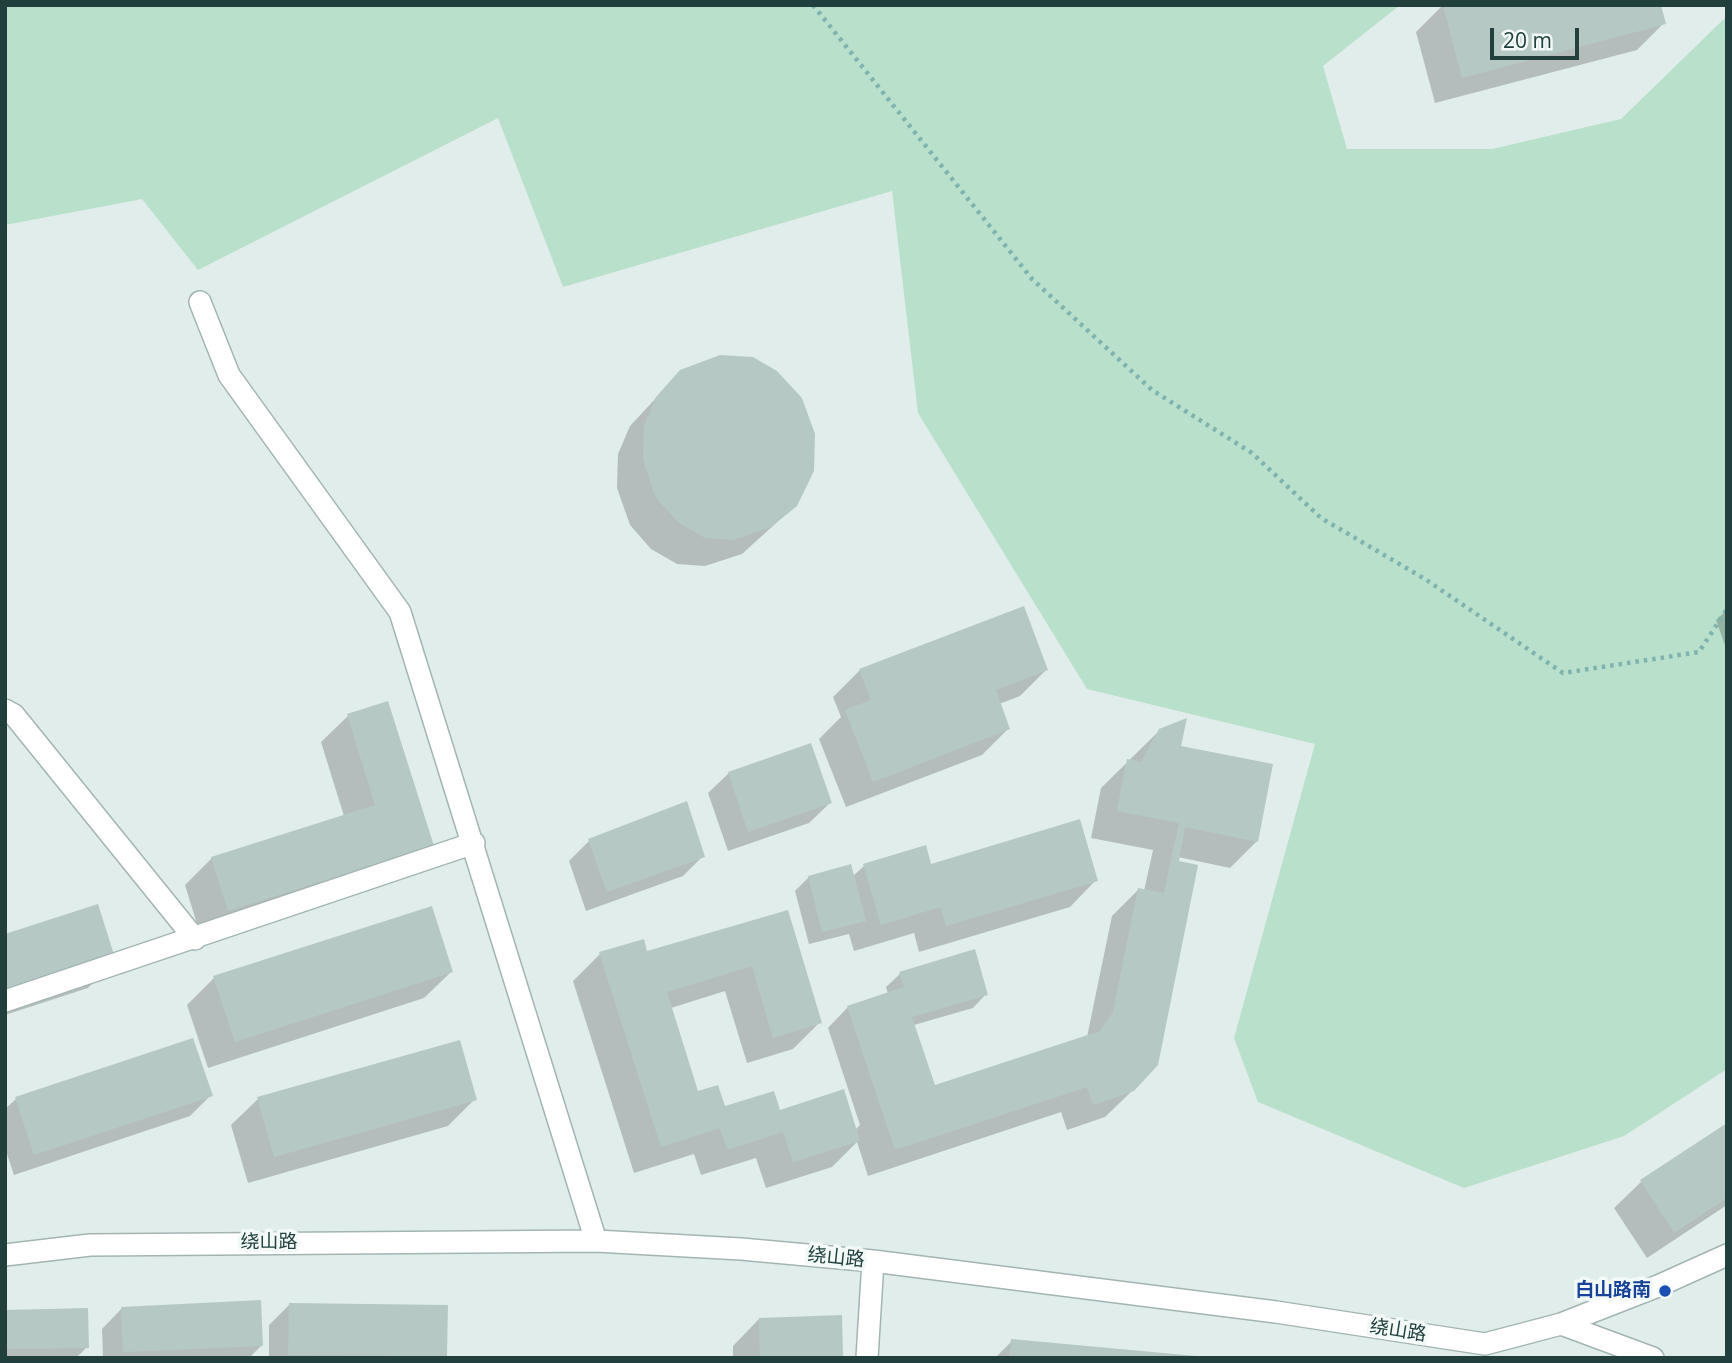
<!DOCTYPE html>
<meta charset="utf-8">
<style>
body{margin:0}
#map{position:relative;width:1732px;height:1363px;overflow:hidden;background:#e1edea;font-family:"Open Sans",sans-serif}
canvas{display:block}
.frame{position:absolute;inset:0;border:7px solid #203f3d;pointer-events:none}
.scale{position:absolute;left:1490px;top:28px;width:89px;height:32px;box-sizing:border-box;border:4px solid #203f3d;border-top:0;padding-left:9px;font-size:21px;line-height:24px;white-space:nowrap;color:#203f3d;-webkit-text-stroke:5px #f2f9f7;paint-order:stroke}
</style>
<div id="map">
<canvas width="1732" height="1363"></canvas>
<div class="frame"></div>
<div class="scale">20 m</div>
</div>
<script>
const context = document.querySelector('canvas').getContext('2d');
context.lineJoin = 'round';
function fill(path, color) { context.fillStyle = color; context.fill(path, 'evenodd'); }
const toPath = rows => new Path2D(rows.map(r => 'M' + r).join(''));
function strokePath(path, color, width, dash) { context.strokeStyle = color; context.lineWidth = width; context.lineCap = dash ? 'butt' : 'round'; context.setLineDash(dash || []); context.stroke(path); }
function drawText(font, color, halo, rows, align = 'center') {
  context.font = font + ' "Open Sans","Noto Sans SC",sans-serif'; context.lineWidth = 7; context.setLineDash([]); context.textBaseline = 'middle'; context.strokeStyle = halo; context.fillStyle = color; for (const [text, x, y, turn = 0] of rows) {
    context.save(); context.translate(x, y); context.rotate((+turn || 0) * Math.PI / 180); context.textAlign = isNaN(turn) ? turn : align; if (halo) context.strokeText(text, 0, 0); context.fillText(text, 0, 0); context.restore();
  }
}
fill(toPath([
 [5,5,1400,5,1323,66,1347,149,1492,149,1621,119,1727,16,1727,1069,1624,1136,1464,1188,1258,1102,1234,1038,1315,744,1087,689,918,413,892,191,563,287,498,118,198,270,142,199,5,225]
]), '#b8e0cb');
fill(toPath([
 [1443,5,1659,5,1664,23,1637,50,1435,103,1416,32],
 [681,371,796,505,742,554,705,566,677,564,651,549,630,525,617,488,618,454,630,426],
 [1727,610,1727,651,1716,620],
 [860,670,1046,670,1020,696,999,704,1008,729,982,755,846,807,819,739,841,717,833,697],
 [348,716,432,845,201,937,185,885,212,858,344,816,321,742],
 [1160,730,1179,747,1257,841,1230,868,1178,857,1133,1090,1105,1117,1067,1130,1061,1112,868,1176,857,1142,832,1167,766,1188,756,1158,701,1175,694,1154,634,1173,573,981,600,954,646,954,787,912,820,1022,793,1049,747,1063,725,991,671,1008,697,1094,724,1109,779,1112,855,1130,860,1125,828,1028,848,1007,888,994,886,987,900,974,986,994,973,1008,914,1025,934,1087,1087,1037,1112,916,1139,889,1144,891,1153,850,1091,838,1101,788],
 [729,773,830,803,809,823,728,851,708,793],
 [589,841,703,856,683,876,586,911,569,861],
 [864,866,930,866,1096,880,1070,907,919,952,914,933,854,951,849,934,809,944,795,891,809,877,852,877],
 [5,936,114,961,88,988,5,1015],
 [451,972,424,998,208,1068,187,1005,214,978],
 [211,1095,190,1116,14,1175,5,1148,5,1109,16,1099],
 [258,1099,475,1099,448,1126,248,1183,231,1125],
 [1727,1125,1727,1205,1647,1258,1614,1208,1641,1182],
 [289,1305,445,1356,269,1358,269,1325],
 [122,1308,262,1345,249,1358,103,1358,102,1329],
 [5,1311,87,1347,76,1358,5,1358],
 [759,1319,841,1358,733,1358,733,1346],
 [1012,1341,1198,1358,995,1358]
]), '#0003');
fill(toPath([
 [1443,5,1661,5,1666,24,1462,78],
 [720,355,753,357,777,371,802,398,815,434,814,471,797,506,771,527,733,540,705,538,678,522,656,498,643,460,644,426,656,397,680,370],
 [1024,606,1048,670,996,690,1010,729,873,782,845,710,871,700,859,669],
 [388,701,434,846,228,911,211,857,375,805,347,714],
 [1187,718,1181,746,1273,764,1258,842,1185,827,1179,861,1198,865,1158,1065,1134,1091,1093,1105,1087,1087,895,1150,847,1006,904,987,899,972,975,949,988,995,912,1017,935,1085,1100,1031,1113,1012,1138,888,1164,893,1179,823,1117,811,1127,759,1141,762,1159,729],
 [811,743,832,803,748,832,728,772],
 [687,801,705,857,607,892,588,839],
 [1080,819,1098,881,946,926,940,907,881,925,863,864,926,845,931,864],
 [851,864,866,921,822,932,808,876],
 [98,904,116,961,5,998,5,934],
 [432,906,453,972,235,1042,213,976],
 [788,910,822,1023,773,1038,752,966,667,992,698,1091,718,1085,725,1106,774,1091,780,1110,844,1089,860,1141,793,1162,783,1132,727,1150,720,1128,661,1147,599,952,644,939,647,951],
 [193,1038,213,1096,34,1155,15,1097],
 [460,1040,477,1100,274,1157,257,1097],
 [1727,1123,1727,1198,1674,1233,1640,1180],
 [261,1300,263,1346,123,1352,121,1307],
 [289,1303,448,1305,447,1356,288,1355],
 [88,1308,89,1348,5,1349,5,1310],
 [842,1315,843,1358,760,1358,759,1318],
 [1011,1339,1196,1356,1196,1358,1009,1358]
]), '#b6c8c4');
const minor = toPath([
 [200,302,229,375,400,612,596,1241],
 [5,710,14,715,195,939],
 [5,1001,474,843],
 [5,1255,90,1245,596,1241,741,1249,873,1261,1276,1312,1485,1344,1561,1324,1658,1286,1727,1255],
 [1561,1324,1653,1358],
 [867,1358,873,1261]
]);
strokePath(minor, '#a3b5b3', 24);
strokePath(toPath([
 [813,5,1032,279,1152,390,1252,453,1321,518,1425,579,1563,673,1699,652,1727,609]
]), '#7fb3ad', 4.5, [3.5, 5]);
strokePath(minor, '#fff', 21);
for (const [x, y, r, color] of [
 [1665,1291,7,"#1a4fb4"]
]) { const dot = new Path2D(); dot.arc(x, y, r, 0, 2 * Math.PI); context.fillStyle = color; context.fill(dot); strokePath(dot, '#f2f9f7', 2.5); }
drawText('19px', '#203f3d', '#f2f9f7', [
 ["绕山路",269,1243],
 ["绕山路",836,1258,6],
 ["绕山路",1398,1331,9]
]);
drawText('bold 19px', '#164399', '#f2f9f7', [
 ["白山路南",1651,1291]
], 'right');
</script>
